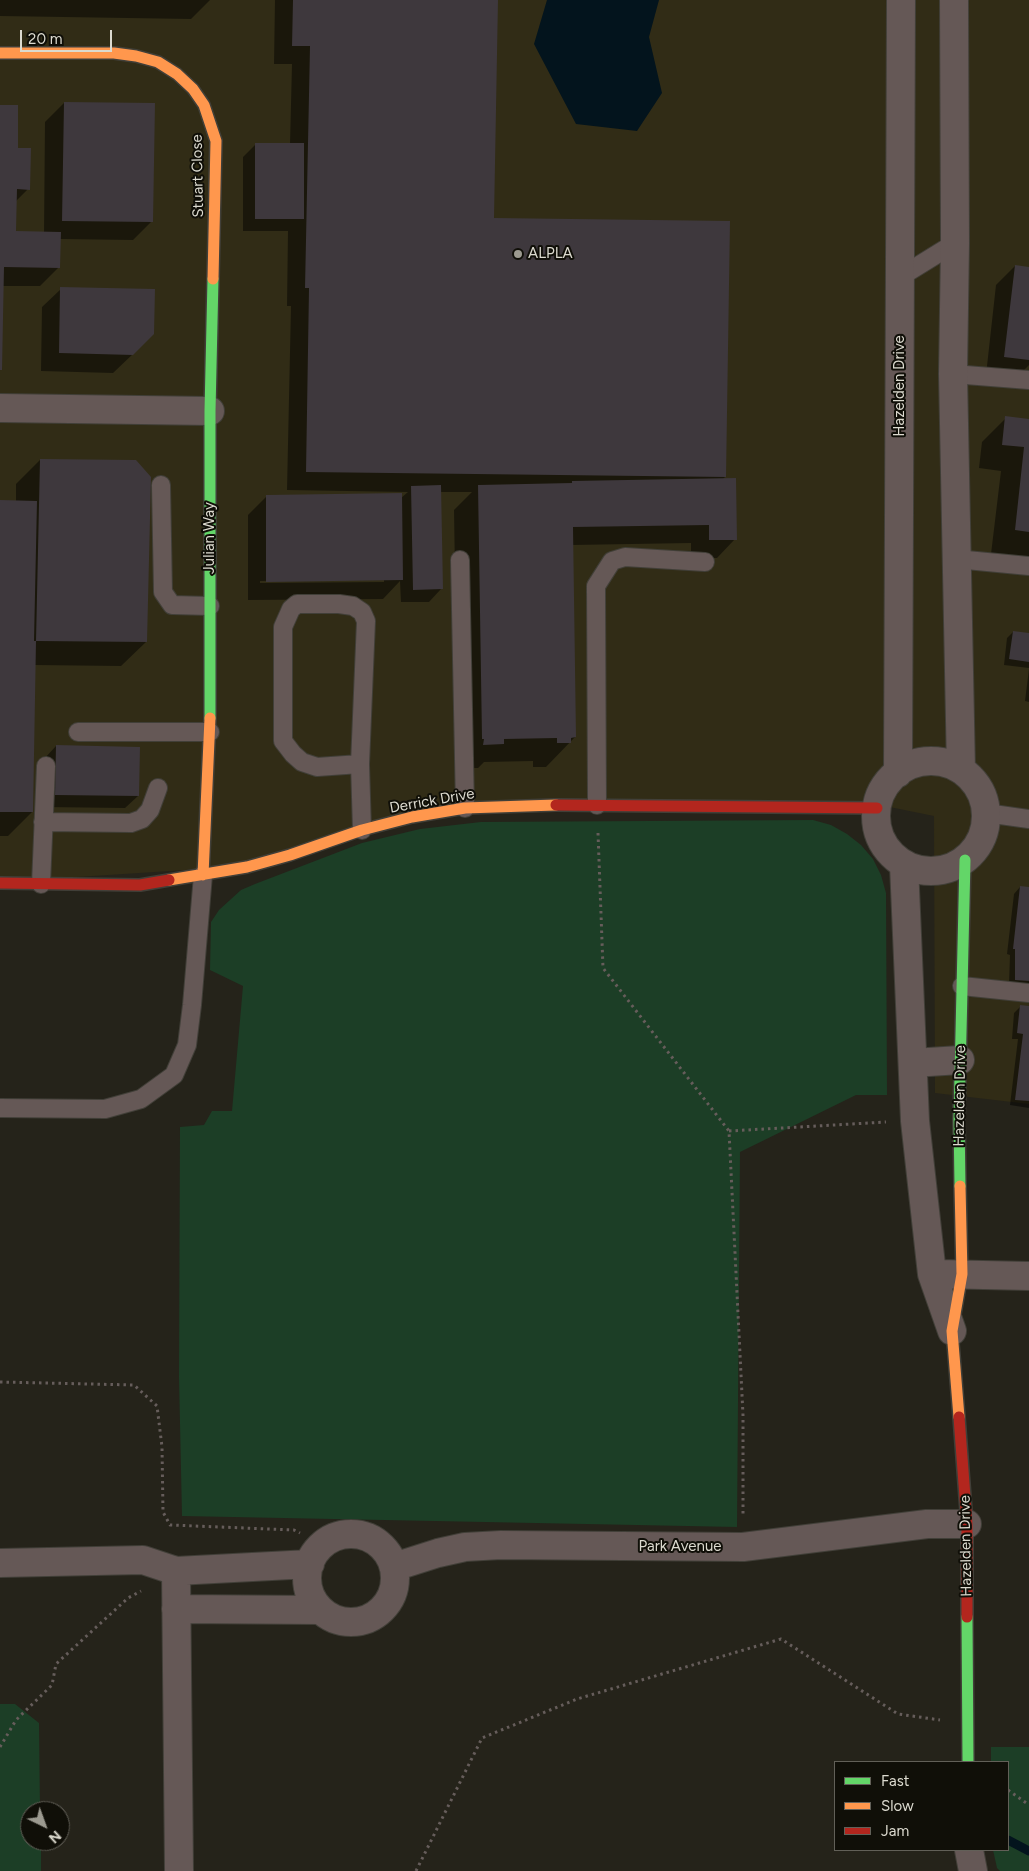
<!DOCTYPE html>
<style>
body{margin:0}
#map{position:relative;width:1029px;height:1871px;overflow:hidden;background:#25231a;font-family:Figtree,sans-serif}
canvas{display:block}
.legend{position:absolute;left:834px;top:1761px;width:175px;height:90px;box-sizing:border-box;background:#100f08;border:1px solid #626058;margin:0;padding:6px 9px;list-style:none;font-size:15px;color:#dcdacf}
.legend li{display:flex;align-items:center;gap:10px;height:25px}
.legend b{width:25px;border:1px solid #626058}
.north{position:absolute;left:20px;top:1801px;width:50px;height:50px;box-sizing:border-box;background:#100f08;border:1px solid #626058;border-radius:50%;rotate:138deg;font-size:14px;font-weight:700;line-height:20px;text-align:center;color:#dcdacf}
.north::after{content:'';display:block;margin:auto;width:18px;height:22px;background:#9c9a90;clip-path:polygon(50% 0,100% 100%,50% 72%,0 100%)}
.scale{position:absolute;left:20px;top:30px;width:92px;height:22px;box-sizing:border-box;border:2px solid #dcdacf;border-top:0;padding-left:6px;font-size:15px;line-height:18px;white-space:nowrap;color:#dcdacf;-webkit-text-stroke:4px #100f08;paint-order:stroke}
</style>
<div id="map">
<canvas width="1029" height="1871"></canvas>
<ul class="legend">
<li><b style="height:6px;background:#63d668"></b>Fast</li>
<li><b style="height:6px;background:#ff974d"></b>Slow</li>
<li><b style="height:6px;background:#b3261e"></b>Jam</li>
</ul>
<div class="north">N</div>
<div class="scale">20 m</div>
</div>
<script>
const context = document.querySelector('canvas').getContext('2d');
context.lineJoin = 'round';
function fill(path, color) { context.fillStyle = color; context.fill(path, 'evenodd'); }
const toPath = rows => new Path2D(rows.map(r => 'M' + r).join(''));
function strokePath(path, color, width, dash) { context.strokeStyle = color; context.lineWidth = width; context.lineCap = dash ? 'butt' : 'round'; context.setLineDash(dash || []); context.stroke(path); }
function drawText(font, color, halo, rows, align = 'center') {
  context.font = font + ' Figtree,sans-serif'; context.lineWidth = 4; context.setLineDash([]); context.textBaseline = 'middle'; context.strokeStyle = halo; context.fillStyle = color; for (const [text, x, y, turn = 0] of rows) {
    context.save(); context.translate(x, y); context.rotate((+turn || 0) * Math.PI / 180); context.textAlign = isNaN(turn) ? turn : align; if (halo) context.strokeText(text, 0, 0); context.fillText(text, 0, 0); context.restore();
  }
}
fill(toPath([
 [0,0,1029,0,1029,1104,935,1093,934,816,870,803,466,807,247,866,0,882]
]), '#312c16');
fill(toPath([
 [813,820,831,825,847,834,861,845,873,859,881,875,886,893,887,1095,856,1095,740,1152,737,1527,182,1516,179,1377,180,1127,204,1125,212,1111,232,1111,243,986,210,970,211,922,219,910,241,890,255,884,362,843,420,829,481,822],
 [0,1704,15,1704,39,1723,40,1811,30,1811,30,1841,41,1841,41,1871,0,1871],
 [991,1747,1029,1747,1029,1871,1000,1871,997,1868,993,1850,1008,1850,1008,1762,991,1762]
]), '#1c3e26');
fill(toPath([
 [547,0,659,0,649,37,662,93,637,131,576,124,534,44]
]), '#03141d');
fill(toPath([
 [0,0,210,0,191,19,0,16],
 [275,0,497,0,493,219,725,477,722,480,735,539,717,558,691,558,691,543,572,545,575,737,546,767,533,767,533,761,484,762,478,768,460,768,458,763,454,510,472,492,440,492,441,589,429,602,401,602,400,581,383,599,248,600,248,515,267,496,401,498,408,492,287,490,291,306,287,306,288,231,243,231,243,157,256,144,290,144,292,64,274,64],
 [384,579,384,582,260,583,260,581],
 [64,103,152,221,133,240,60,239,59,267,40,286,2,286,0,371,0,106,16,149,28,189,15,202,15,232,44,233,45,122],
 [1015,266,1029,268,1029,365,1016,378,986,375,996,285],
 [61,289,134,353,113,373,41,371,42,307],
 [1006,418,1029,420,1029,558,991,554,1001,471,979,468,982,442],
 [40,460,146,642,121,666,34,665,32,812,8,836,0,836,0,501,16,502,16,484],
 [1013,632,1029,634,1029,668,1004,665,1007,638],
 [1029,669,1029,702,1025,701],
 [56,746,138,796,125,808,43,807,44,759],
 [1020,887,1029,888,1029,987,1009,985,1010,955,1007,954,1014,894],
 [1020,1007,1029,1008,1029,1108,1010,1105,1018,1039,1012,1039,1014,1013]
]), '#0007');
strokePath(toPath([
 [1008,1840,1029,1851]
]), '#03141d', 9);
fill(toPath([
 [293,0,498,0,494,218,730,221,726,477,306,472,309,288,305,288,310,46,292,46],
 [64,102,155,103,153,222,62,221],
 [0,105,18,105,18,148,31,148,30,190,17,189,16,231,61,232,60,268,4,267,2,370,0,370],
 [255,143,304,143,304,219,255,219],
 [1015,265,1029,267,1029,360,1004,357],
 [60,287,155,289,154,334,133,355,59,353],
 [1005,416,1029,419,1029,532,1015,530,1024,447,1002,445],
 [40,459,136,460,151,477,147,642,36,641,33,812,0,812,0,500,37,501,34,641,36,641],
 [736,478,737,540,709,540,709,525,573,527,576,737,571,738,571,743,557,743,557,738,504,739,504,744,483,745,484,739,482,739,478,485,572,483,572,481],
 [441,485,443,589,413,590,411,486],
 [402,493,403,580,266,582,266,495],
 [1013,631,1029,633,1029,662,1009,659],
 [56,745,140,747,139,796,55,795],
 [1020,886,1029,887,1029,981,1015,980,1015,949,1013,949],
 [1020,1005,1029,1006,1029,1101,1015,1100,1023,1034,1017,1033]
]), '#3e383d');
const lane = toPath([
 [900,277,955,243],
 [953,374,1029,380],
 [161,485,163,592,172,605,210,606],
 [956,559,1029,566],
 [460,560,465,808],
 [78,732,210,732],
 [360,764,317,767,302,762,293,754,283,741,283,627,291,609,297,604,339,604,353,606,362,612,366,621,360,764,362,830],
 [597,805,596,586,612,561,625,557,705,562],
 [986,813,1029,819],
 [43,822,131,823,142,819,150,810,158,788],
 [41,884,46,766],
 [962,986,1029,993],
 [0,1108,105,1109,141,1099,174,1075,187,1045,192,1005,203,875]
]);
const street = toPath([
 [954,0,955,243,953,374,961,770],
 [0,408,210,411],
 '876 816a55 55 0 1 1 110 0a55 55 0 1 1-110 0Z',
 [898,773,901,0],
 [904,865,915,1121,932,1274,952,1331],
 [913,1063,960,1060],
 [938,1274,1029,1276],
 '307 1578a44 44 0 1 1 88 0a44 44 0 1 1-88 0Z',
 [0,1563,143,1560,176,1571,310,1564],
 [394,1567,438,1553,465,1547,501,1545,743,1547,927,1524,967,1524],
 [176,1571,179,1871],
 [176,1609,320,1610],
 [969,1850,973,1871]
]);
const fast = toPath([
 [210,718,210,411,213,279],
 [960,1186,959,1119,965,860],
 [967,1617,968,1762]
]);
const slow = toPath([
 [0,53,114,53,136,56,158,62,177,74,193,89,204,105,216,141,213,279],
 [203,875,210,718],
 [169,880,247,867,290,855,362,830,412,817,465,808,556,805],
 [959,1417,952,1331,962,1274,960,1186]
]);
const jam = toPath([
 [556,805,877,808],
 [0,883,140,885,169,880],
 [959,1417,967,1524,967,1617]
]);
strokePath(lane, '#413f38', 20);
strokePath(street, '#413f38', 30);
strokePath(fast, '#413f38', 14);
strokePath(slow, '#413f38', 14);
strokePath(jam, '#413f38', 14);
strokePath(toPath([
 [598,833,603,968,729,1131,743,1415,743,1516],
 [729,1131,886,1122],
 [0,1382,134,1385,157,1406,162,1447,163,1512,170,1525,294,1530,300,1533],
 [0,1747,16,1720,52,1685,56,1664,128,1598,141,1591],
 [1008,1790,1029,1805],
 [416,1871,482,1738,577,1699,781,1639,898,1714,940,1720]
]), '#665d5b', 3, [2.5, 4]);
strokePath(lane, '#655856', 18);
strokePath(street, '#655856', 28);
strokePath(fast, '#63d668', 11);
strokePath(slow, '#ff974d', 11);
strokePath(jam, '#b3261e', 11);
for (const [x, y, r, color] of [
 [518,254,5,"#9c9a90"]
]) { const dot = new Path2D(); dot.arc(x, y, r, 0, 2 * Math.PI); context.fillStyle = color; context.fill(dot); strokePath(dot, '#100f08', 2); }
drawText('15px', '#dcdacf', '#100f08', [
 ["Stuart Close",198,176,-91],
 ["Hazelden Drive",900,386,-90],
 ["Julian Way",210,538,-90],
 ["Derrick Drive",432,801,-10],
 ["Hazelden Drive",960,1096,-89],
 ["Hazelden Drive",966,1546,-91],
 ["Park Avenue",680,1547]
]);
drawText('15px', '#dcdacf', '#100f08', [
 ["ALPLA",528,254]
], 'left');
</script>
